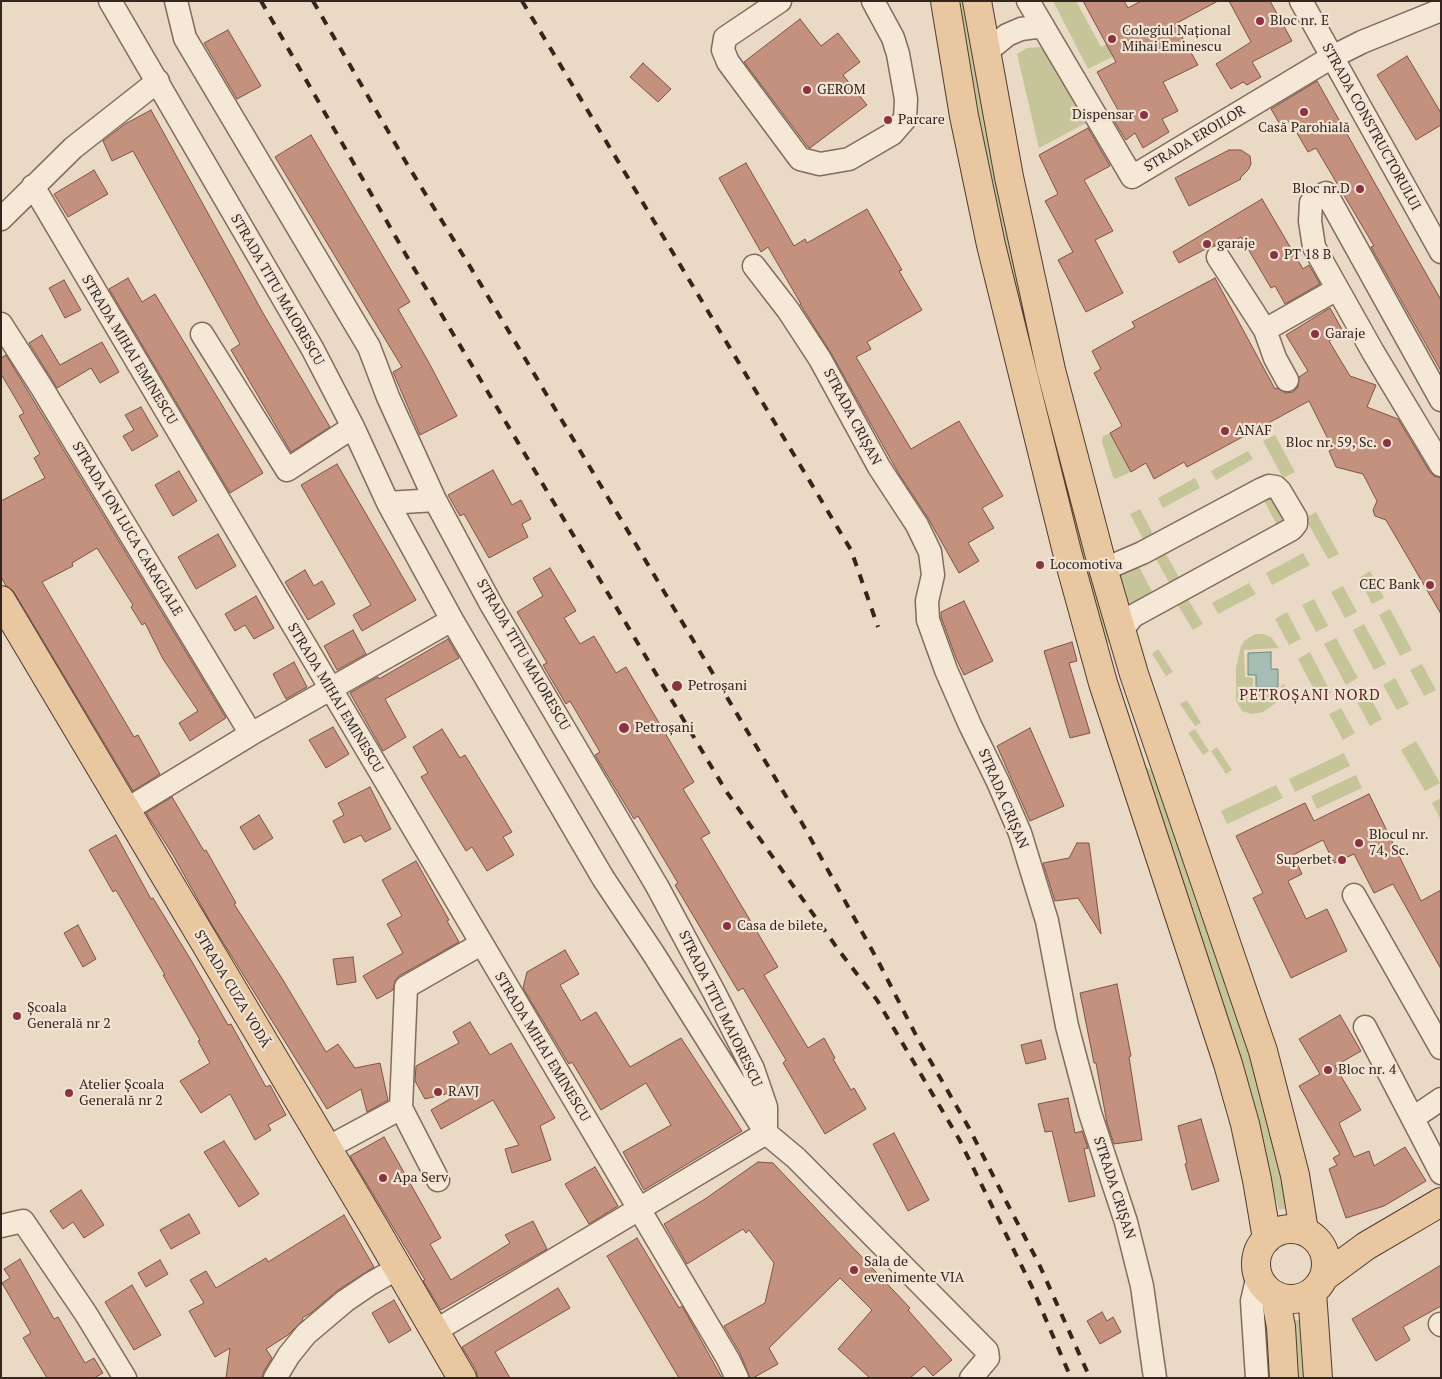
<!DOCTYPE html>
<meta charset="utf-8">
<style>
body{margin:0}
#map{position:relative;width:1442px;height:1379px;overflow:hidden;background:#e9d9c5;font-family:"PT Serif",serif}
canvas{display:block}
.frame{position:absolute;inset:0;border:2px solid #34261f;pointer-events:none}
</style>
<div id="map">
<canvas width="1442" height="1379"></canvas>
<div class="frame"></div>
</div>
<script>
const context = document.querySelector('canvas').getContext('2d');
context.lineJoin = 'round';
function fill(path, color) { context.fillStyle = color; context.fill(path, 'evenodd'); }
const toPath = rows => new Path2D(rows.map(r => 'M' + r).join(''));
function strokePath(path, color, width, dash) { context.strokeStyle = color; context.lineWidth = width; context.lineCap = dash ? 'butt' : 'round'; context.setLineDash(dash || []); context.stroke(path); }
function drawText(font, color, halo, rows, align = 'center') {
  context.font = font + ' "PT Serif",serif'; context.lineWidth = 4.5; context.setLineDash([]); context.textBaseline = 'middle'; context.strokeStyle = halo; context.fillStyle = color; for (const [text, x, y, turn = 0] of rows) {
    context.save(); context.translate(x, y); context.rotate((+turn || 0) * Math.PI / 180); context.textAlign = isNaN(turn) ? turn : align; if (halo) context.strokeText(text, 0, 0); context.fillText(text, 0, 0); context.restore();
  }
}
fill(toPath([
 [955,1,964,1,1113,641,1103,644,998,228],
 [1053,1,1076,1,1101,47,1129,33,1135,46,1088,69],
 [1041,47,1052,55,1088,122,1039,148,1017,54,1027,48],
 [1110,433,1131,472,1115,479,1113,477,1102,442,1103,436],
 [1275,435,1295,472,1283,478,1263,441],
 [1248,451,1253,459,1216,480,1211,471],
 [1195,478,1200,488,1163,508,1158,498],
 [1269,498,1272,499,1282,516,1282,523,1277,525,1263,499],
 [1140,509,1153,534,1143,539,1130,514],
 [1316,512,1339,554,1328,559,1305,518],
 [1303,553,1310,565,1272,585,1266,573],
 [1166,554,1181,581,1171,586,1156,559],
 [1138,565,1154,595,1133,604,1125,599,1120,580,1121,575,1122,573],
 [1370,571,1384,598,1372,604,1359,578],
 [1249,583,1256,594,1218,614,1212,603],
 [1343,586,1357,612,1345,618,1331,592],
 [1187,598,1203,624,1193,630,1177,604],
 [1314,599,1328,626,1316,632,1302,605],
 [1390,609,1412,650,1400,656,1379,615],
 [1287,612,1301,639,1289,645,1275,619],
 [1364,624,1386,664,1374,670,1353,630],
 [1256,634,1263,634,1271,637,1279,648,1244,650,1245,677,1253,678,1253,690,1281,689,1281,686,1285,683,1283,693,1276,703,1263,712,1252,714,1242,711,1236,701,1236,668,1241,646,1245,640],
 [1336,638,1358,678,1346,685,1324,644],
 [1158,649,1173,672,1166,676,1152,654],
 [1310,652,1331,693,1319,699,1298,659],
 [1422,664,1436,690,1424,696,1410,670],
 [1395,678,1409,704,1397,710,1383,685],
 [1368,693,1382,719,1370,726,1356,700],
 [1187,700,1201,723,1195,726,1180,704],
 [1341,708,1355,733,1343,740,1329,714],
 [1195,729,1209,751,1203,755,1188,733],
 [1416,741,1440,783,1425,791,1401,750],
 [1217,747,1232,770,1226,774,1211,751],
 [1344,753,1350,766,1295,792,1289,779],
 [1146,767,1153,772,1266,1104,1277,1150,1287,1208,1279,1210,1273,1188,1255,1107,1143,775],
 [1356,775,1362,788,1317,809,1311,796],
 [1276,785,1283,798,1227,824,1221,811],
 [1441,798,1441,820,1432,803],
 [1287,1320,1301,1320,1304,1378,1292,1378]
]), '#c6c59a');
const water = toPath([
 [1271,652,1271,669,1278,669,1278,687,1256,687,1256,675,1248,675,1248,653,1271,652]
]);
fill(water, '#a6bdb3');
strokePath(water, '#6e8a7f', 1);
const building = toPath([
 [1083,1,1124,1,1128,8,1141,1,1218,1,1175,24,1198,65,1163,82,1178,111,1162,119,1169,132,1143,148,1135,133,1126,140,1111,116,1118,110,1097,72,1116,62,1083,1],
 [1229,1,1270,1,1292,41,1252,62,1261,77,1247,85,1243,82,1231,89,1216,64,1251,42,1229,1],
 [800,19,821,46,838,33,860,62,843,75,867,105,810,148,808,147,744,62,800,19],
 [228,30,261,86,237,99,204,43,228,30],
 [1407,56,1441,113,1441,125,1416,140,1377,75,1407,56],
 [643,63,671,89,658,102,630,77,643,63],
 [1317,81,1441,300,1441,371,1371,247,1374,246,1316,148,1308,152,1290,121,1281,126,1271,109,1317,81],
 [151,110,263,313,330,427,291,452,231,350,240,344,133,151,112,161,103,141,125,124,151,110],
 [1088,128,1110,166,1084,180,1113,231,1095,240,1123,293,1086,312,1058,260,1073,252,1045,201,1058,194,1039,155,1088,128],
 [311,135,410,302,398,309,428,361,457,416,420,435,393,372,402,367,275,157,311,135],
 [1229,150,1241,150,1250,156,1251,164,1248,170,1240,178,1241,179,1189,206,1175,178,1229,150],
 [746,163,794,246,805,239,807,243,867,209,902,270,899,271,922,310,867,342,871,349,856,357,911,449,959,421,1003,496,982,508,994,528,968,543,979,561,959,573,928,518,899,474,831,353,800,304,801,304,768,247,761,252,719,178,746,163],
 [94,170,108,194,68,217,54,194,94,170],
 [1262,199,1303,269,1309,265,1320,284,1285,304,1275,286,1271,288,1241,237,1225,246,1219,242,1179,263,1173,252,1262,199],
 [128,278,142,302,155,294,263,473,230,493,109,289,128,278],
 [1215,278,1275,389,1277,388,1286,393,1293,392,1298,387,1299,377,1308,371,1286,335,1330,308,1344,333,1329,341,1350,376,1376,385,1367,407,1398,419,1430,472,1434,476,1441,478,1441,614,1386,520,1375,516,1373,510,1377,501,1363,474,1336,467,1329,451,1333,449,1309,401,1187,467,1184,462,1154,479,1146,463,1131,472,1110,433,1122,426,1094,373,1101,369,1092,351,1135,327,1132,322,1215,278],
 [64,280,81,310,65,318,49,288,64,280],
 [42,335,60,365,102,342,119,372,100,383,91,368,57,388,29,343,42,335],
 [6,355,226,718,190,741,179,723,198,711,163,659,145,623,142,625,131,607,133,605,97,548,72,563,73,566,42,582,134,737,138,735,160,774,133,791,14,592,6,586,1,577,1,501,45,478,34,458,40,454,19,416,24,413,1,374,1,358,6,355],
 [141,407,158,436,132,451,123,436,134,430,125,415,141,407],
 [337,464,416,600,362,631,353,615,371,605,301,485,337,464],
 [493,470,512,505,521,500,531,519,522,524,528,537,489,558,464,514,460,516,448,495,493,470],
 [179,471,197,501,173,516,155,485,179,471],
 [218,534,236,566,196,589,178,557,218,534],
 [550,568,576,611,564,618,580,644,594,636,616,673,626,667,694,782,683,789,710,833,701,838,778,967,764,975,808,1048,824,1038,835,1058,833,1059,851,1090,854,1088,866,1109,825,1134,783,1063,786,1060,743,988,738,991,675,885,678,883,638,816,634,819,595,755,600,752,570,701,566,704,543,665,547,663,517,612,543,596,533,578,550,568],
 [305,570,314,586,322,581,335,604,308,620,285,582,305,570],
 [256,596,274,628,254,639,245,625,235,631,225,614,256,596],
 [964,601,993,661,964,675,956,658,941,617,941,612,964,601],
 [353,630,366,654,337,670,324,646,353,630],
 [448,639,459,658,385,699,406,737,383,751,350,693,378,677,379,679,448,639],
 [1072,642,1077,661,1069,663,1090,733,1070,738,1044,651,1072,642],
 [294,662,307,687,286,699,273,674,294,662],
 [333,727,349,754,326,768,309,740,333,727],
 [1030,728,1064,806,1030,821,997,746,1030,728],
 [442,729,460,758,465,755,512,832,503,837,514,855,487,871,472,847,466,851,421,777,428,773,413,747,442,729],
 [370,787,391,829,365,842,361,835,344,843,333,821,344,815,338,803,370,787],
 [1369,794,1421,901,1441,890,1441,969,1393,884,1374,893,1354,854,1334,863,1323,840,1293,855,1302,874,1288,881,1306,919,1327,909,1347,951,1291,978,1253,898,1263,893,1236,836,1305,803,1314,821,1369,794],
 [172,797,204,851,206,850,236,903,234,904,283,980,326,1052,338,1044,355,1068,380,1063,388,1100,367,1112,361,1089,327,1109,211,923,173,855,146,813,172,797],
 [259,815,273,838,254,850,240,827,259,815],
 [116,835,151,899,153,898,191,960,228,1025,231,1024,266,1087,270,1085,286,1115,268,1125,271,1130,255,1140,230,1094,201,1113,180,1081,210,1063,198,1041,200,1040,163,975,165,975,116,890,113,892,89,850,116,835],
 [1077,843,1089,843,1101,934,1078,898,1055,901,1043,863,1069,858,1077,843],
 [416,861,449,920,447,921,459,942,399,976,395,981,393,990,377,999,363,976,403,953,387,924,402,916,382,880,416,861],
 [78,925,96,959,83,967,64,933,78,925],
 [565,950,579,974,560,985,581,1021,596,1012,630,1067,681,1038,742,1131,644,1190,623,1152,671,1125,646,1083,601,1110,572,1062,569,1064,523,988,527,972,565,950],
 [353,957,356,982,337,985,333,959,353,957],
 [1117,984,1131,1056,1129,1057,1142,1140,1114,1144,1107,1123,1096,1063,1094,1063,1080,993,1117,984],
 [1340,1015,1361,1051,1335,1066,1361,1110,1339,1123,1354,1157,1369,1151,1374,1166,1405,1147,1426,1181,1384,1206,1346,1218,1329,1169,1337,1165,1333,1158,1340,1154,1299,1086,1320,1074,1299,1039,1340,1015],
 [470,1022,490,1055,511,1043,555,1118,540,1126,551,1160,512,1173,505,1149,519,1145,493,1100,441,1129,431,1110,467,1089,425,1099,415,1081,416,1066,459,1043,453,1032,470,1022],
 [1041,1040,1046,1059,1026,1064,1021,1045,1041,1040],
 [1068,1098,1075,1133,1082,1131,1088,1148,1084,1149,1095,1196,1069,1202,1052,1131,1045,1132,1038,1104,1068,1098],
 [1201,1119,1219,1181,1192,1190,1185,1164,1187,1163,1178,1126,1201,1119],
 [894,1133,929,1200,908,1211,873,1144,894,1133],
 [384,1137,441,1238,430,1244,451,1280,510,1243,505,1235,533,1221,547,1249,441,1310,423,1281,425,1280,350,1156,384,1137],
 [224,1141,259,1194,239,1207,204,1152,224,1141],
 [758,1162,773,1163,910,1308,908,1310,952,1360,933,1376,924,1366,910,1378,870,1378,838,1349,872,1310,840,1278,769,1348,778,1364,753,1378,750,1378,740,1353,724,1326,765,1303,774,1263,749,1230,746,1233,743,1229,687,1264,664,1224,705,1199,758,1162],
 [595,1167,618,1206,589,1224,565,1184,595,1167],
 [81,1190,104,1225,84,1238,73,1222,63,1229,50,1211,81,1190],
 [189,1214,200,1233,171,1249,160,1230,189,1214],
 [344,1215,374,1267,338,1290,311,1313,302,1318,303,1320,288,1335,266,1349,272,1358,264,1371,262,1378,226,1378,230,1348,215,1357,189,1311,204,1303,190,1280,206,1271,216,1288,266,1258,268,1262,344,1215],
 [637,1238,679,1308,682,1306,722,1378,679,1378,607,1256,637,1238],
 [20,1259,54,1319,58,1317,85,1363,94,1358,103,1373,94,1378,47,1378,23,1338,31,1333,2,1283,10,1278,4,1269,20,1259],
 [160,1260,168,1274,146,1287,138,1273,160,1260],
 [1441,1265,1441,1306,1403,1327,1410,1340,1376,1361,1352,1319,1441,1265],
 [132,1285,161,1335,134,1350,105,1302,132,1285],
 [558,1288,570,1308,495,1352,510,1378,478,1378,476,1370,462,1347,558,1288],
 [394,1300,411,1330,389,1343,372,1313,394,1300],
 [1102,1312,1107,1321,1113,1317,1121,1332,1100,1344,1087,1321,1102,1312]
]);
fill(building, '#c4917e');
strokePath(building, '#7f5345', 1);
const minor = toPath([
 [110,1,312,348,353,427,388,503,452,620,603,878,653,953,766,1133,796,1158,987,1351,988,1358,971,1378],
 [176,1,185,38,369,347,388,397,435,500],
 [780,1,725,38,723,50,728,62,800,159,820,164,849,159,892,134,905,119,906,99,898,54,893,38,873,1],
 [1028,1,1132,177,1332,57,1362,42,1441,10],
 [1301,1,1441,252],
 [985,53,1007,35,1021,29,1043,26],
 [33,186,728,1359,737,1378],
 [1,219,73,148,158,81],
 [1218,257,1265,330],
 [754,266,788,310,820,359,879,467,917,525,930,552,933,575,927,601,928,620,946,670,970,725,998,782,1020,833,1047,921,1067,1026,1090,1113,1126,1222,1142,1286,1155,1378],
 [1,324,42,388,251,734],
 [202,334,287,470,353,427],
 [1287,380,1275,358,1265,330,1337,289],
 [1441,400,1326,193,1311,203,1310,221,1314,247,1373,352,1441,465],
 [388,503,435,500,492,606,657,886,714,992,753,1069,766,1107,766,1132],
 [1103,568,1114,565,1142,553,1262,489,1269,486,1276,487,1280,491,1296,518,1296,524,1292,529,1133,616,1122,630],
 [126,810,251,734,452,620],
 [1354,895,1441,1048],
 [1365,1027,1441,1173],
 [401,1108,406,987,481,944],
 [1413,1118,1441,1099],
 [327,1148,401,1108,438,1180],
 [1,1226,23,1221,86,1314,125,1378],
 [1440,1324,1441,1325],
 [435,1331,766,1133],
 [275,1378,289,1355,306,1334,345,1301,370,1284,398,1268],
 [1257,1378,1252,1301,1258,1275]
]);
const major = toPath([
 [945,1,964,116,991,245,1068,556,1103,683,1228,1064,1245,1124,1257,1180,1267,1239],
 [977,1,1009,177,1051,370,1103,568,1134,674,1263,1051,1295,1175,1304,1231],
 [1,600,373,1225,462,1378],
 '1256 1264a35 35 0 1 1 70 0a35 35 0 1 1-70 0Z',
 [1324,1277,1366,1246,1441,1202],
 [1312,1292,1318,1378],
 [1275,1295,1281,1327,1284,1378]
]);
strokePath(minor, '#836b5d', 25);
strokePath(major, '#513b31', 30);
strokePath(minor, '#f5e8d7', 22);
strokePath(major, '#e9c7a0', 28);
strokePath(toPath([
 [261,1,406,255,726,791,840,952,877,1000,959,1139,1032,1287,1071,1378],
 [313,1,407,164,477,278,802,823,878,961,919,1041,969,1128,1007,1203,1039,1264,1090,1378],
 [522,1,851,550,878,627]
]), '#34261f', 4, [9, 9]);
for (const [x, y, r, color] of [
 [1260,21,5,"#8c3341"],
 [1112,39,5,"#8c3341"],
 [807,90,5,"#8c3341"],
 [1304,112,5,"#8c3341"],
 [1144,115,5,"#8c3341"],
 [888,120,5,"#8c3341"],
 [1360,189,5,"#8c3341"],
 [1207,244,5,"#8c3341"],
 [1274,255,5,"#8c3341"],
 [1315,334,5,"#8c3341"],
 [1225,431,5,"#8c3341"],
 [1387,443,5,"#8c3341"],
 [1040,565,5,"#8c3341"],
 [1430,585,5,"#8c3341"],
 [677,686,6,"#8c3341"],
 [624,728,6,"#8c3341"],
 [1359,843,5,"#8c3341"],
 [1342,860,5,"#8c3341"],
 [727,926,5,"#8c3341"],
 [17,1016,5,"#8c3341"],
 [1328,1070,5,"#8c3341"],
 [438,1092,5,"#8c3341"],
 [69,1093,5,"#8c3341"],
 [383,1178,5,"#8c3341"],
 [854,1270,5,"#8c3341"]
]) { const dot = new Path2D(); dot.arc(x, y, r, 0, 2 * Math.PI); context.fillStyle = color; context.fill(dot); strokePath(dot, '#f2e4d4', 2); }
drawText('14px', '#34261f', '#f2e4d4', [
 ["Bloc nr. E",1270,21],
 ["Colegiul Național",1122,31],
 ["Mihai Eminescu",1122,47],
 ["GEROM",817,90],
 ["Dispensar",1134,115,"right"],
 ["Parcare",898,120],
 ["Casă Parohială",1304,128,"center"],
 ["Bloc nr.D",1350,189,"right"],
 ["garaje",1217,244],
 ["PT 18 B",1284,255],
 ["Garaje",1325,334],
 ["ANAF",1235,431],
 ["Bloc nr. 59, Sc.",1377,443,"right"],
 ["Locomotiva",1050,565],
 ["CEC Bank",1420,585,"right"],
 ["Petroşani",688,686],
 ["Petroșani",635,728],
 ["Blocul nr.",1369,835],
 ["74, Sc.",1369,851],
 ["Superbet",1332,860,"right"],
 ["Casa de bilete",737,926],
 ["Școala",27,1008],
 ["Generală nr 2",27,1024],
 ["Bloc nr. 4",1338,1070],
 ["Atelier Școala",79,1085],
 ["Generală nr 2",79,1101],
 ["RAVJ",448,1092],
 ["Apa Serv",393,1178],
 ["Sala de",864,1262],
 ["evenimente VIA",864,1278]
], 'left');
drawText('14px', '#34261f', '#f2e4d4', [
 ["STRADA CONSTRUCTORULUI",1371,127,61],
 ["STRADA EROILOR",1195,139,-31],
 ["STRADA TITU MAIORESCU",277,290,60],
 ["STRADA MIHAI EMINESCU",129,350,59],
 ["STRADA CRIȘAN",852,417,62],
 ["STRADA ION LUCA CARAGIALE",127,529,59],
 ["STRADA TITU MAIORESCU",523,655,60],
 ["STRADA MIHAI EMINESCU",335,698,59],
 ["STRADA CRIȘAN",1003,799,67],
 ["STRADA CUZA VODĂ",232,989,59],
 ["STRADA TITU MAIORESCU",720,1009,64],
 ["STRADA MIHAI EMINESCU",542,1047,59],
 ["STRADA CRIȘAN",1114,1188,72]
]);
context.letterSpacing = '1px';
drawText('15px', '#5c2623', '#f2e4d4', [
 ["PETROȘANI NORD",1310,696]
]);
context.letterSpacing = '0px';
</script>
